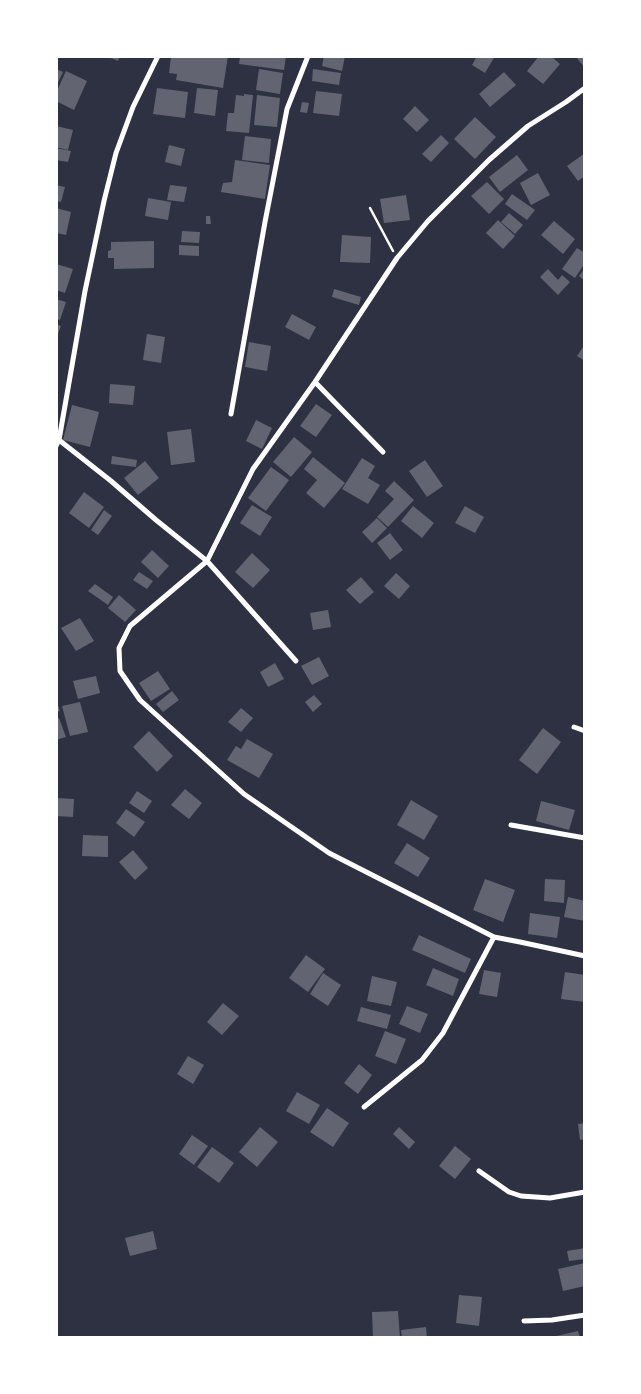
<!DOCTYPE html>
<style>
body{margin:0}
#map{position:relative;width:641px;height:1394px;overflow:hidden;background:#2d3142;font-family:"Roboto Condensed",sans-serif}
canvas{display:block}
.frame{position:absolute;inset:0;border:58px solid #fff;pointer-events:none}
</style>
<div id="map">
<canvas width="641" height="1394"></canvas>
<div class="frame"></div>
</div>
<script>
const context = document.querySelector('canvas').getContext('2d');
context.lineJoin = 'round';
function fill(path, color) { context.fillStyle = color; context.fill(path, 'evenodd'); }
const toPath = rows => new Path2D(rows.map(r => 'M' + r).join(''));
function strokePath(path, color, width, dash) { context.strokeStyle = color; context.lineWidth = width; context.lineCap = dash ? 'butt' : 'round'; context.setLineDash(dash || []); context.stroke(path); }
fill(toPath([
 [106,56,120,56,118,61],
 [171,56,228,56,223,88,176,80,177,74,169,73],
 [240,56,286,56,284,70,239,64],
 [324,56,345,56,342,71,322,66],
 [477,56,495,56,485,73,472,65],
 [539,56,551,56,560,64,543,84,527,71],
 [575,56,585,56,585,68],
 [56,69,63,72,56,87],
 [259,69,283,73,280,94,256,90],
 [313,69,341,73,339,85,312,81],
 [66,71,87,81,74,110,56,101,56,93],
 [504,72,516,85,490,107,479,94],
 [157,88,188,92,185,118,153,114],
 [197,88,218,90,215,116,194,113],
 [316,91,342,94,339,116,313,113],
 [244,94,253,95,249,133,226,131,228,113,234,113,236,95,244,96],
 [257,95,280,98,277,127,254,125],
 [302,102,309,103,307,113,300,112],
 [415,106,429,120,417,132,403,119],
 [475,117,496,137,475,159,454,139],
 [56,126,73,130,68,150,56,147],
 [441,135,449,143,431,162,422,154],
 [245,136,271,139,269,163,242,160],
 [169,145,185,149,181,166,165,162],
 [56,148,71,151,68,162,56,160],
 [585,153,585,176,578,181,567,166],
 [517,155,528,170,500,192,489,177],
 [235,160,270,165,265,199,221,192,223,183,232,182],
 [538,173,550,195,531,205,520,183],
 [487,182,504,199,489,214,471,196],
 [56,185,65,187,61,202,56,201],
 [170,185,187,187,184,202,167,200],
 [512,194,535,210,527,220,505,204],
 [406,195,410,220,384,223,380,199],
 [148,198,171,202,168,220,145,216],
 [56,208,71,212,66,235,56,233],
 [509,213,523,225,515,234,501,222],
 [206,216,210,216,211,224,206,224],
 [498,220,515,236,503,249,486,233],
 [554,221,575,239,563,254,541,235],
 [182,231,200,232,199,243,181,242],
 [342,235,371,237,370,263,340,262],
 [154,241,154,268,114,269,114,258,108,258,108,251,111,250,111,242],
 [179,245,199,246,199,256,179,255],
 [577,248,585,253,585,263,575,278,562,269],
 [56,264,73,269,65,293,56,290],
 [585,268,585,281,579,276],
 [548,269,558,280,562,275,570,282,558,295,540,277],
 [334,289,361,297,359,305,332,297],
 [56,299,66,302,60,320,56,319],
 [292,314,316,327,309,340,285,327],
 [56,324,61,326,56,339],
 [147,334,165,337,161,363,143,360],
 [249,342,271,346,267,371,245,367],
 [585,344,585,361,577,356],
 [110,384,135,386,133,405,109,403],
 [316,404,332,415,316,437,300,426],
 [72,405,99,412,90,447,63,440],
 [256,420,272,428,262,449,246,441],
 [191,429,195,462,171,465,167,432],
 [294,437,312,452,291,477,273,462],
 [112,456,137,460,136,467,111,464],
 [313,457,345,483,324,508,306,493,317,480,304,469],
 [362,458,375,466,368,478,380,485,368,504,342,489],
 [425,460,443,486,427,497,409,471],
 [145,461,159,478,138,495,124,478],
 [271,467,289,480,266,511,248,498],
 [394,481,414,500,388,527,377,517,394,499,385,491],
 [84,492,104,507,89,528,69,513],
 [252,505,272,517,260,536,240,523],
 [413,506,434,523,422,538,401,521],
 [465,506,484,517,475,533,455,523],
 [104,510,112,516,98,535,91,530],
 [377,518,387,528,372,543,362,532],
 [390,533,403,550,390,560,377,543],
 [152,550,169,566,158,578,141,562],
 [252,553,270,570,253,588,235,572],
 [139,572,153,581,147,589,133,580],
 [396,573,410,586,399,599,384,586],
 [361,577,374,592,360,604,346,590],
 [95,584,113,597,108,605,88,591],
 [119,595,136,610,125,622,108,608],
 [328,610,331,627,313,630,310,613],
 [80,618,94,641,76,651,61,628],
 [319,657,329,676,312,685,301,666],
 [275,663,284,679,268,687,260,672],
 [158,671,170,689,151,701,139,683],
 [96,676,100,693,78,699,73,681],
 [172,691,179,700,163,712,156,704],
 [314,695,322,704,313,712,305,702],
 [56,699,60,711,56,712],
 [80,702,88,732,70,736,62,706],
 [241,708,253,718,241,732,228,722],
 [59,718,66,737,56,740,56,719],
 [543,728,561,742,537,774,519,760],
 [149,731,173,756,157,772,133,747],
 [247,739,273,754,259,778,227,760,236,746,241,749],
 [185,789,202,803,189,819,171,805],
 [137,791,152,801,144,813,129,803],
 [56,798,74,799,73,817,56,816],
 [411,800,438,816,424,840,397,825],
 [541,801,575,810,569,830,536,821],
 [126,809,145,822,134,837,116,823],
 [83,835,108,836,108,857,82,856],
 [407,843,430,858,418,877,394,863],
 [133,850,148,868,135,880,119,862],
 [485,879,515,890,503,922,473,910],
 [545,879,565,880,564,903,544,901],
 [568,897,585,901,585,921,564,917],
 [530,913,560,917,557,938,528,934],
 [419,935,471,959,465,973,412,950],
 [306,955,325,969,308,992,289,978],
 [433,968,459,979,453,996,426,985],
 [484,970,501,973,497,997,479,994],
 [565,972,585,975,585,1002,561,999],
 [323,973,341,985,328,1006,310,994],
 [372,976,397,982,391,1006,367,1001],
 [223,1003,239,1016,222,1035,207,1022],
 [407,1006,428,1014,420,1033,399,1024],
 [361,1007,391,1015,387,1029,357,1021],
 [385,1031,406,1039,396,1064,375,1056],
 [188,1056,204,1065,193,1084,177,1074],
 [359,1064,372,1075,358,1094,344,1083],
 [297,1092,320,1105,309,1124,286,1111],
 [327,1108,349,1123,333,1147,310,1132],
 [585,1123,585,1139,580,1140,578,1124],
 [260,1127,278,1142,257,1167,239,1152],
 [399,1127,415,1142,409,1149,393,1134],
 [192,1135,208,1146,194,1165,179,1154],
 [455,1146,471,1159,455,1179,439,1166],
 [212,1147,234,1163,219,1183,197,1167],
 [153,1231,157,1249,130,1256,125,1238],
 [585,1248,585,1259,569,1261,567,1251],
 [585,1263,585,1286,563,1291,558,1269],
 [459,1295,482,1297,479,1326,456,1323],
 [398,1311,400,1338,373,1338,372,1312],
 [426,1327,427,1338,402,1338,401,1330],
 [578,1331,580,1338,552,1338,552,1337]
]), '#626471');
strokePath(toPath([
 [370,208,393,251]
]), '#fff', 2.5);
strokePath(toPath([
 [585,88,566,102,528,126,489,160,428,221,397,258,315,382,253,469,207,561,130,626,119,648,120,671,140,700,244,794,329,853,494,937,520,942,585,956],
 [315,382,383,452],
 [231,414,265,222,287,109,308,56],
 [59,440,111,481,156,520,207,561,296,661],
 [56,446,59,440,85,291,104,201,116,153,133,107,158,56],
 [574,727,585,731],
 [511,825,585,838],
 [364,1107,422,1060,443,1033,494,937],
 [479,1171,509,1192,521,1196,550,1198,585,1192],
 [524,1321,552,1320,585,1315]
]), '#fff', 5);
</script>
